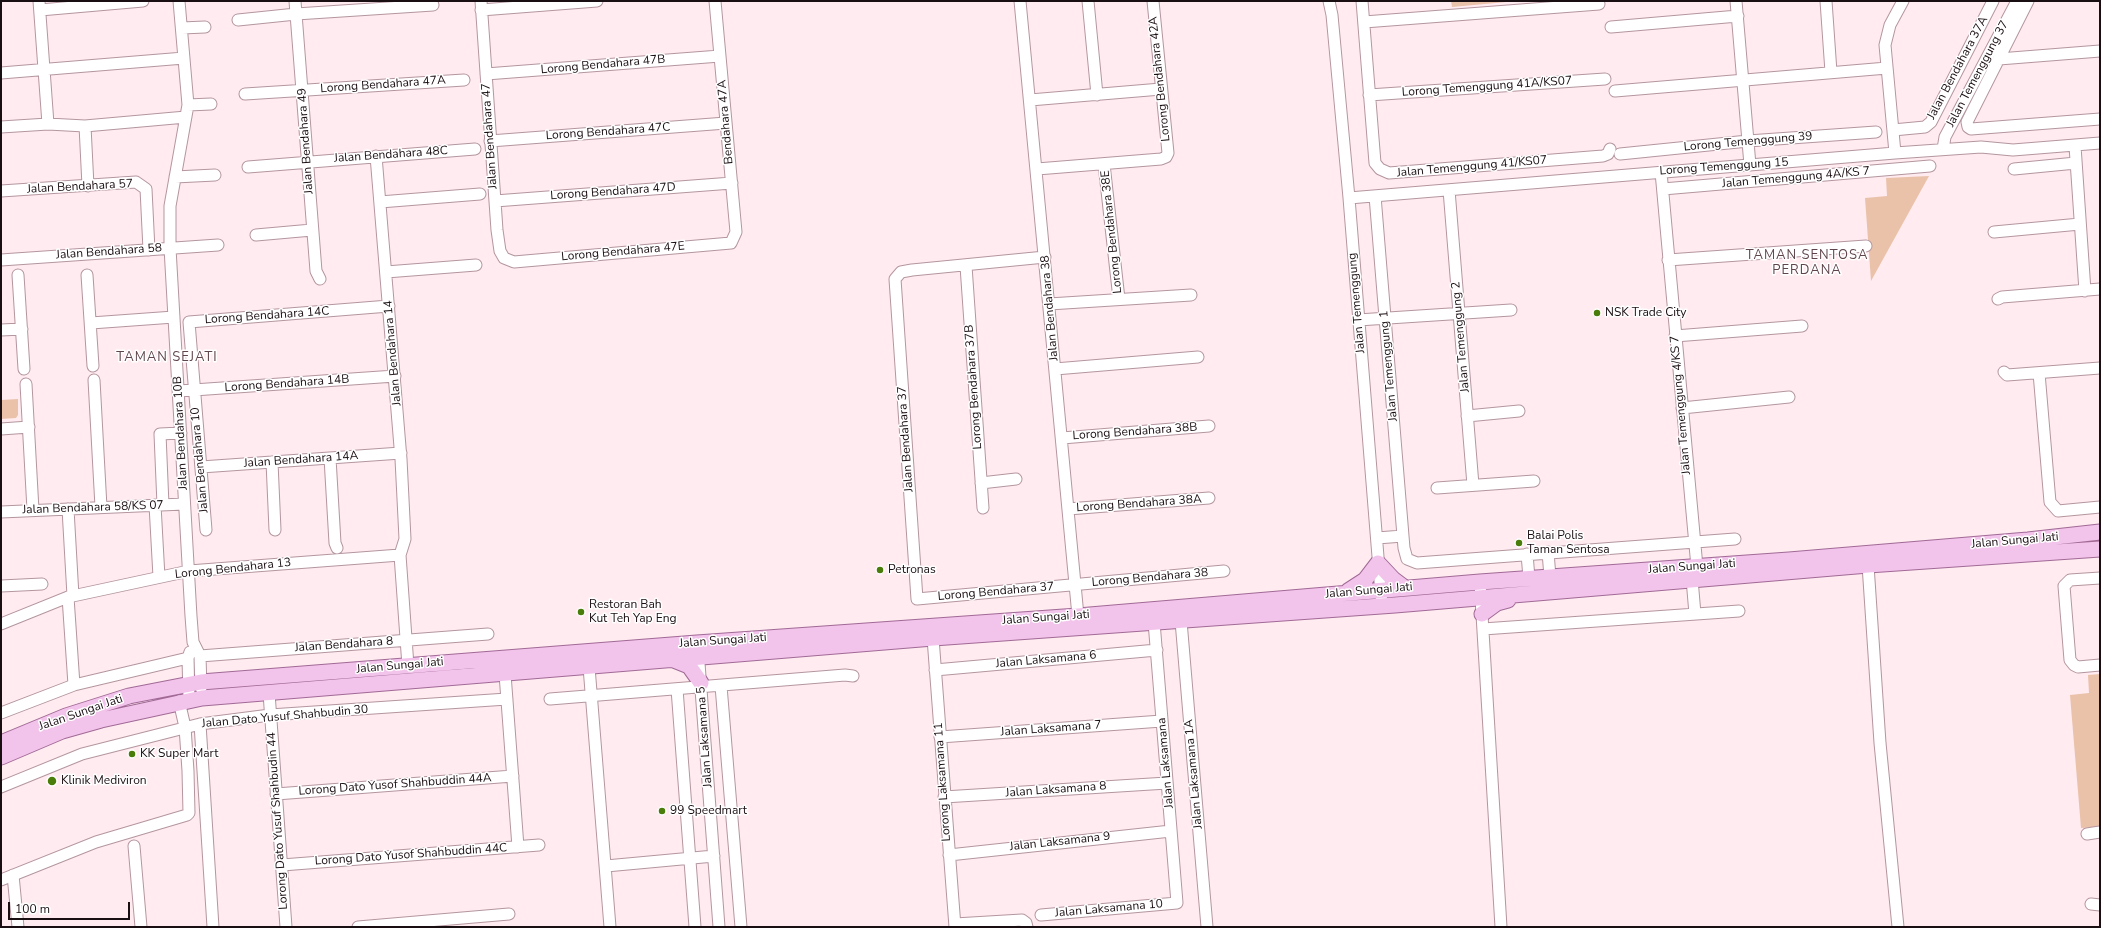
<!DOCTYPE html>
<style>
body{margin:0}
#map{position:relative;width:2101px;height:928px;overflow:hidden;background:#ffebf0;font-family:"Nunito Sans",sans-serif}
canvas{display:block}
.frame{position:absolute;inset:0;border:2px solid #190e12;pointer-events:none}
.scale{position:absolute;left:8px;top:902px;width:122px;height:18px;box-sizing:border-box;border:2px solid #190e12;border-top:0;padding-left:5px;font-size:12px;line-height:14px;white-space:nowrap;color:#190e12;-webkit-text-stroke:3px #fff;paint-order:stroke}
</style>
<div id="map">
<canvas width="2101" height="928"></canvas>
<div class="frame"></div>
<div class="scale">100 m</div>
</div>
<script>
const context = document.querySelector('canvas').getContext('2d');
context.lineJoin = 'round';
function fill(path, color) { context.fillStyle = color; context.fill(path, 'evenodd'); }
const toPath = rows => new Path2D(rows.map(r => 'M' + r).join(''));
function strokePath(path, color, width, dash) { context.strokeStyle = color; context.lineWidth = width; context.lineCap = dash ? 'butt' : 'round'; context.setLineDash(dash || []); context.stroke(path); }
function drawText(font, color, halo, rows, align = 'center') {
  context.font = font + ' "Nunito Sans",sans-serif'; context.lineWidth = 3; context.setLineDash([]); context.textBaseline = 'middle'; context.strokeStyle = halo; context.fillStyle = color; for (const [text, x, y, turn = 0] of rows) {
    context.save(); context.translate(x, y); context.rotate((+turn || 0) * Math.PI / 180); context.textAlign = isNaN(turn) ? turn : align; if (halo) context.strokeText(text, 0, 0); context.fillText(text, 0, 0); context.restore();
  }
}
fill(toPath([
 [1451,1,1517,1,1452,7],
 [1929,176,1871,281,1865,198,1887,196,1886,178],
 [18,399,18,415,16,418,1,419,1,400],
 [2100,674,2100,827,2081,828,2070,695,2089,693,2088,675]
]), '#eac2aa');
const minor = toPath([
 [39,1,48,124],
 [179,1,188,105,170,206,170,248,191,616,193,642,200,656,201,688],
 [295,1,316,271,320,279],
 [481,1,497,230,500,251,504,258,514,262,731,243,736,232,715,1],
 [1020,1,1078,616],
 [1088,1,1097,95],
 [1329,1,1332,15,1349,198,1382,606],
 [1362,1,1375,163,1380,169,1389,173,1603,156,1608,154,1610,149],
 [1736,1,1750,165],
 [1826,1,1831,72],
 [2028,1,1967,122,1968,127,1971,129,2100,119],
 [40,10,143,1],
 [481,10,597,1],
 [238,20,296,14,433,5],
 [1364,22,1599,4],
 [1611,27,1738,16],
 [182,28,205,27],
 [1999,59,2100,51],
 [1,73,184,58],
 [486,74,720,56],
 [1615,91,1887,68],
 [245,94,464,80],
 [1369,95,1605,79],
 [1030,100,1161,89],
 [188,105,211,104],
 [85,126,88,186],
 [1,127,48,124,85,126,186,117],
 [1893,130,1925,127,1931,122,1993,1],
 [490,141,726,123],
 [2075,146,2085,291],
 [1943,149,1945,137,2017,1],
 [1895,153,1885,45,1890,25,1903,1],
 [1620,154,1748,141,1876,132],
 [376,156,401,459,405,539,400,555,408,666],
 [1104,164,1119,299],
 [248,167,475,149],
 [1037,169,1161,159,1166,157,1168,153,1153,1],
 [2014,169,2076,163],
 [1661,172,1697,567],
 [175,177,215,175],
 [1663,189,1930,166],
 [1449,190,1473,485],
 [1,191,136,182,146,189,149,250],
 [1375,196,1404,548,1407,559,1417,563,1735,539],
 [1349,198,1895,153,1981,147,2013,150,2100,143],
 [495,201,732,183],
 [380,202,480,194],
 [1994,232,2080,224],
 [256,235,312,230],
 [1045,257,912,270,901,272,895,279,917,599,1224,571],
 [1,260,218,245],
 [1668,260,1866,246],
 [966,266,983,508],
 [386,272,476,265],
 [18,275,24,369],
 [87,275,93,366],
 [1998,299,2002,297,2100,289],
 [1049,304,1191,295],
 [1358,320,1511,310],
 [91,323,174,317],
 [1,330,22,329],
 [1675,336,1802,326],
 [1055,369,1198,357],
 [2004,372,2007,375,2100,368],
 [2039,373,2050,502,2058,511,2100,507],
 [94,380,101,507],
 [26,384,33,510],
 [179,391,395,376],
 [1682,408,1789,397],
 [1467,416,1519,411],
 [1,429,29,427],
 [1062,438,1209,426],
 [330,458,335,543,337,548],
 [272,462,275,530],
 [201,467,401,453],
 [981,483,1016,479],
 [1437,488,1534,481],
 [155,505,159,577],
 [163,505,160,434,181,433],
 [68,509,73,596],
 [1068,509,1209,498],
 [1,512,184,504],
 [206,530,189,322,389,306],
 [1377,538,1403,536],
 [1548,552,1550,577],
 [1527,554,1529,578],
 [1868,565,1880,743,1898,927],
 [2100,578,2070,580,2064,586,2070,660,2074,665,2078,667,2100,665],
 [1692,579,1695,614],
 [1480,582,1501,927],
 [1,586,42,584],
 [68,597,74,685],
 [1181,621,1207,927],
 [1,624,68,597,189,571,400,555],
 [1483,629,1739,611],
 [933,638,955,927],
 [698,650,719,927],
 [200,656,488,634],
 [589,667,610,927],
 [935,670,1157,650],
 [505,674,518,847],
 [721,686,741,927],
 [677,689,695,927],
 [269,693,286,927],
 [189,699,188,658,190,652],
 [550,699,845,675,853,676],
 [1,713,74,685,188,658],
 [200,724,213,927],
 [940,737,1162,721],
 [1,787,82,754,200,724,270,715,507,699],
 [276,794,513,776],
 [944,797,1167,783],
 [2087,834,2100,832],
 [134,846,141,927],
 [949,855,1171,831],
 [282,865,539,845],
 [606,866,714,856],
 [13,875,18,927],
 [1,880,96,842,187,815,189,813,188,771,185,727,179,701],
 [2091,904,2100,905],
 [1041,915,1177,903,1154,622],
 [955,924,1022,920,1026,923,1027,927],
 [358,927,509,914]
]);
const major = toPath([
 [1348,591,1365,580,1378,563,1393,579,1405,588],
 [1482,614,1497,603,1508,600],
 [674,660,689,666,701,683],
 [1,743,66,716,129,696,201,682,697,643,1078,616,1480,582,1789,560,2028,540,2100,532],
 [1,757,62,731,101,720,202,698,933,638,1395,605,1868,565,2100,549]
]);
strokePath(minor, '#b4969f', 13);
strokePath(major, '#a16a96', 17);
strokePath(minor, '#fff', 11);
strokePath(major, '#f2c3eb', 15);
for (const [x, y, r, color] of [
 [1597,313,4,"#4a7c0a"],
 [1519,543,4,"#4a7c0a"],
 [880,570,4,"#4a7c0a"],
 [581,612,4,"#4a7c0a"],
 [132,754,4,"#4a7c0a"],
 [52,781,5,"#4a7c0a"],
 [662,811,4,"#4a7c0a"]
]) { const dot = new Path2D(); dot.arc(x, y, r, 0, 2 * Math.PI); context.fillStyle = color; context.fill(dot); strokePath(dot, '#fff', 1.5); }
drawText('12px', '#190e12', '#fff', [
 ["Lorong Bendahara 47B",603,65,-5],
 ["Jalan Bendahara 37A",1958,68,-62],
 ["Jalan Temenggung 37",1978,74,-62],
 ["Lorong Bendahara 42A",1160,79,-96],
 ["Lorong Bendahara 47A",383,85,-4],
 ["Lorong Temenggung 41A/KS07",1487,87,-4],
 ["Bendahara 47A",726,122,-95],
 ["Lorong Bendahara 47C",608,132,-4],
 ["Jalan Bendahara 47",490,136,-94],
 ["Jalan Bendahara 49",306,141,-94],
 ["Lorong Temenggung 39",1748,142,-5],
 ["Jalan Bendahara 48C",391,155,-4],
 ["Jalan Temenggung 41/KS07",1472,167,-5],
 ["Lorong Temenggung 15",1724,167,-4],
 ["Jalan Temenggung 4A/KS 7",1796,178,-5],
 ["Jalan Bendahara 57",80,187,-3],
 ["Lorong Bendahara 47D",613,192,-4],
 ["Lorong Bendahara 38E",1112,232,-96],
 ["Jalan Bendahara 58",109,252,-4],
 ["Lorong Bendahara 47E",623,252,-5],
 ["Jalan Temenggung",1357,303,-95],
 ["Jalan Bendahara 38",1050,308,-95],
 ["Lorong Bendahara 14C",267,316,-4],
 ["Jalan Temenggung 2",1461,337,-95],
 ["Jalan Bendahara 14",393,353,-95],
 ["Jalan Temenggung 1",1389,366,-95],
 ["Lorong Bendahara 14B",287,384,-4],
 ["Lorong Bendahara 37B",974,387,-94],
 ["Jalan Temenggung 4/KS 7",1681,405,-95],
 ["Lorong Bendahara 38B",1135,432,-4],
 ["Jalan Bendahara 10B",181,433,-93],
 ["Jalan Bendahara 37",906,439,-94],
 ["Jalan Bendahara 10",200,460,-95],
 ["Jalan Bendahara 14A",301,460,-4],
 ["Lorong Bendahara 38A",1139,504,-4],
 ["Jalan Bendahara 58/KS 07",93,508,-2],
 ["Jalan Sungai Jati",2015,541,-5],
 ["Jalan Sungai Jati",1692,567,-4],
 ["Lorong Bendahara 13",233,569,-6],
 ["Lorong Bendahara 38",1150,578,-5],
 ["Jalan Sungai Jati",1369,591,-5],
 ["Lorong Bendahara 37",996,592,-5],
 ["Jalan Sungai Jati",1046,618,-4],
 ["Jalan Sungai Jati",723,641,-4],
 ["Jalan Bendahara 8",344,645,-4],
 ["Jalan Laksamana 6",1046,660,-5],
 ["Jalan Sungai Jati",400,666,-5],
 ["Jalan Sungai Jati",81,713,-19],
 ["Jalan Dato Yusuf Shahbudin 30",285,717,-5],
 ["Jalan Laksamana 7",1051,729,-4],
 ["Jalan Laksamana 5",705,737,-94],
 ["Jalan Laksamana",1166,763,-95],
 ["Jalan Laksamana 1A",1194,774,-95],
 ["Lorong Laksamana 11",943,782,-94],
 ["Lorong Dato Yusof Shahbuddin 44A",395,785,-4],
 ["Jalan Laksamana 8",1056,790,-4],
 ["Lorong Dato Yusuf Shahbudin 44",278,821,-94],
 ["Jalan Laksamana 9",1060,842,-6],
 ["Lorong Dato Yusof Shahbuddin 44C",411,855,-4],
 ["Jalan Laksamana 10",1109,909,-5]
]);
drawText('12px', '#190e12', '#fff', [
 ["NSK Trade City",1605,313],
 ["Balai Polis",1527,536],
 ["Taman Sentosa",1527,550],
 ["Petronas",888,570],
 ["Restoran Bah",589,605],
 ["Kut Teh Yap Eng",589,619],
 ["KK Super Mart",140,754],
 ["Klinik Mediviron",61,781],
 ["99 Speedmart",670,811]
], 'left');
context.letterSpacing = '1px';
drawText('13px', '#5e444b', '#fff', [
 ["TAMAN SENTOSA",1807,256],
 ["PERDANA",1807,271],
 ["TAMAN SEJATI",167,358]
]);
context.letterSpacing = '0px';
</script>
